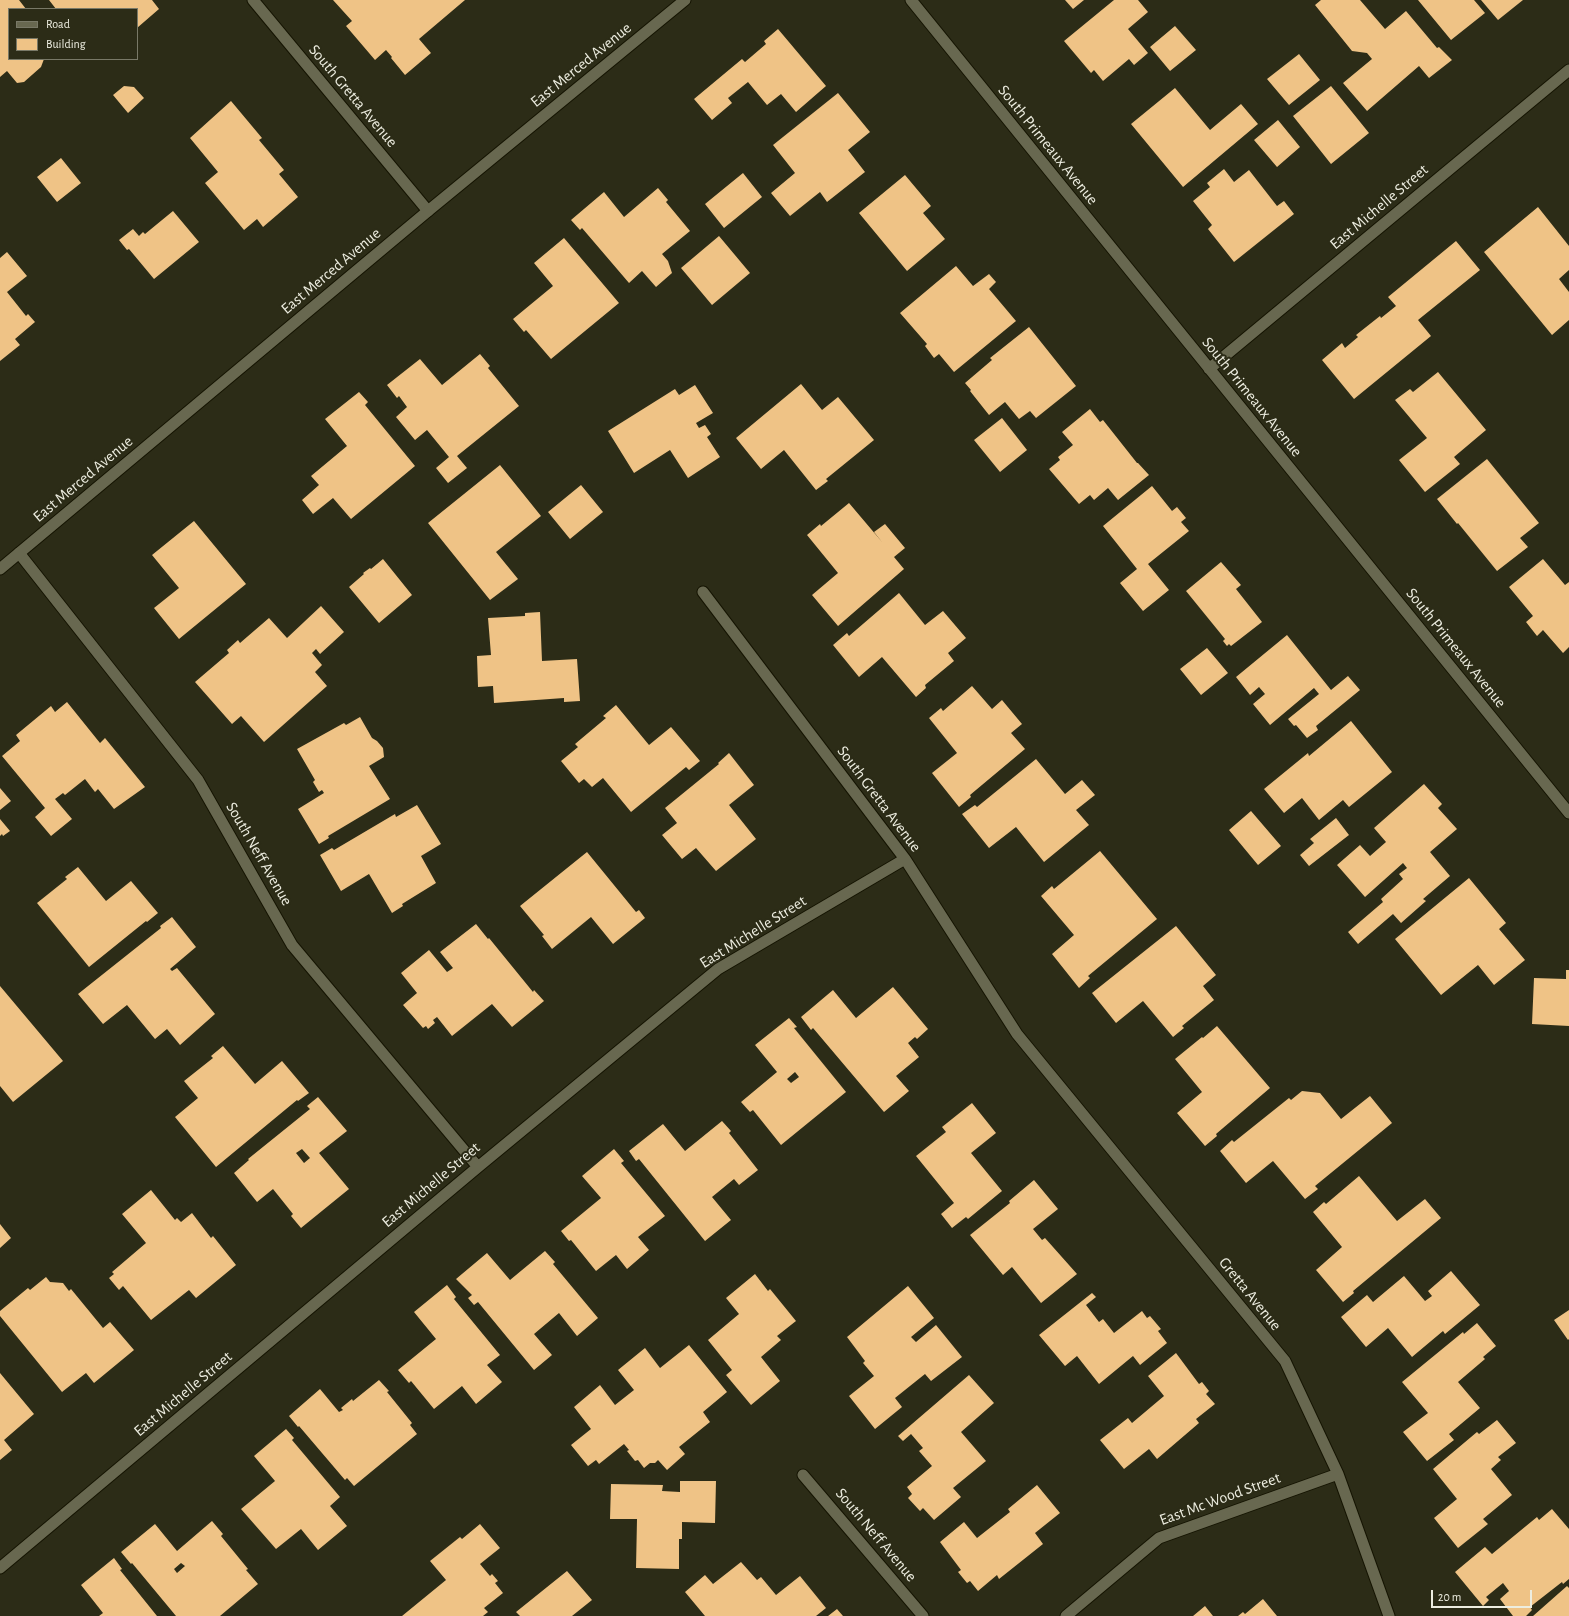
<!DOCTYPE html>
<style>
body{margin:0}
#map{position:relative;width:1569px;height:1616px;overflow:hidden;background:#2c2c17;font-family:"Alegreya Sans",sans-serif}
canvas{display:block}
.legend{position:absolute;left:8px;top:8px;width:130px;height:52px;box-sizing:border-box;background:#2c2c17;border:1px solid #797967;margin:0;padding:5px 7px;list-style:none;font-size:12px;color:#edede0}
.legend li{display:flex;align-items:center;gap:8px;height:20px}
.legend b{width:20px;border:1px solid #797967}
.scale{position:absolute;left:1431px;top:1590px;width:101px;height:18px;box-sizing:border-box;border:2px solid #edede0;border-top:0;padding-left:5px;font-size:12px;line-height:14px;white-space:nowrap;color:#edede0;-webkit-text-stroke:3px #2c2c17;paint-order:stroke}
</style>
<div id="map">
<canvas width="1569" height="1616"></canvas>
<ul class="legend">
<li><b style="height:5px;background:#686850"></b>Road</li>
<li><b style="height:11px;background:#efc386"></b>Building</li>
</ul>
<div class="scale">20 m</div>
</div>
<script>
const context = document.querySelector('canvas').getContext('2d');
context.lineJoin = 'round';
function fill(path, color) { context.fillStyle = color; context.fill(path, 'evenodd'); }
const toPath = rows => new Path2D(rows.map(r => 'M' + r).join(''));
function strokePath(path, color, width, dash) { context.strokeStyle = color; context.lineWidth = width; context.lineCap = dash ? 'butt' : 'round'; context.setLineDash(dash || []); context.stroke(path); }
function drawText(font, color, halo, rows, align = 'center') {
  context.font = font + ' "Alegreya Sans",sans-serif'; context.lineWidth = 4; context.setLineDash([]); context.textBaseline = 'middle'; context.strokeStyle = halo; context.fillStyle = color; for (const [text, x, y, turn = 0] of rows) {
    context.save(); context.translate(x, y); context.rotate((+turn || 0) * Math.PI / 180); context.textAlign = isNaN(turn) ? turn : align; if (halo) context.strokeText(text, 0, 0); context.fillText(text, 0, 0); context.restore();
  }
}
fill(toPath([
 [0,0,19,0,26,9,9,9,9,59,44,59,41,67,24,82,17,83,7,71,0,77],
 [49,0,152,0,159,9,137,28,137,9,89,9,88,8,86,9,56,9],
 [333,0,465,0,419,39,431,53,405,75,391,58,392,57,386,50,375,60,346,26,352,21],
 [1065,0,1084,0,1073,9],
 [1114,0,1138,0,1148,12,1128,29,1148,53,1134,65,1129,59,1103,81,1094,70,1091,73,1064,41],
 [1321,0,1360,0,1385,29,1406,11,1437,48,1439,47,1452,60,1429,78,1419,66,1367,111,1343,83,1372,59,1367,53,1352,51,1315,5],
 [1418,0,1474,0,1485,13,1451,40],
 [1481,0,1523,0,1498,20],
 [1175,26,1196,50,1170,71,1150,47],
 [778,29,826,86,796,112,781,94,767,105,748,82,728,98,732,103,712,120,694,99,742,59,745,62,766,44,764,41],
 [1299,54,1320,80,1289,105,1267,79],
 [124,86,134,87,144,98,128,113,113,95],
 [1331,86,1369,133,1331,164,1293,116],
 [1175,88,1210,130,1241,104,1258,124,1183,187,1131,124],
 [838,93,870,132,848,150,865,172,827,202,820,192,790,216,771,193,795,173,773,145],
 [231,101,262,138,259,140,284,170,279,174,298,197,263,227,257,219,244,230,205,183,218,172,190,138],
 [1278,120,1300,147,1277,167,1254,140],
 [61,158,81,183,57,202,37,177],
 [1224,169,1234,182,1249,170,1277,206,1284,201,1294,214,1234,262,1208,229,1212,225,1193,201,1210,187,1207,183],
 [743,173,762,197,724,228,705,204],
 [905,175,931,206,923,213,945,239,907,271,859,213],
 [658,188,668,200,666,202,690,231,662,254,668,261,672,273,656,287,642,271,629,283,582,228,580,230,571,220,604,192,624,217],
 [1538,207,1569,246,1569,270,1559,279,1569,292,1569,320,1552,335,1484,252],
 [173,211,199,242,154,279,129,249,127,250,119,240,133,229,139,236,143,232,145,234],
 [719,236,750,273,712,305,681,268],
 [564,238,619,303,551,359,526,330,524,332,513,319,553,286,534,263],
 [1456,241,1480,270,1418,320,1431,336,1354,399,1322,360,1342,343,1345,348,1358,337,1356,335,1380,316,1381,318,1396,306,1388,297],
 [7,252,27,276,7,292,26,316,28,314,35,322,15,339,20,345,0,361,0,258],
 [956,266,973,286,989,274,996,282,989,289,1016,321,954,372,939,354,934,358,925,346,927,344,900,313],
 [1029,327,1076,386,1036,418,1030,411,1019,419,1005,402,989,415,970,391,971,390,965,383,992,360,990,358],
 [480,354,490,366,488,368,519,406,457,456,467,468,448,483,436,468,449,457,427,430,415,440,396,417,407,407,399,396,397,398,387,385,420,359,442,385],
 [1438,372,1486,430,1454,457,1460,464,1425,492,1399,460,1427,438,1395,400,1410,389,1413,392],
 [801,384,822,410,838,397,874,440,826,479,828,481,816,490,784,450,761,469,736,438],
 [695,385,713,413,696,423,699,428,705,425,711,434,707,437,720,457,688,478,670,450,634,473,608,431,675,389,679,395],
 [359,392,368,402,365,405,415,466,351,519,333,498,313,514,302,500,319,485,311,476,347,446,325,419],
 [1090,409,1100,422,1103,420,1137,463,1138,463,1149,475,1118,500,1108,488,1094,500,1090,495,1079,504,1049,469,1060,460,1058,457,1073,445,1062,432],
 [1002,418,1027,450,1000,472,974,440],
 [1487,459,1539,523,1520,538,1528,547,1497,571,1458,523,1457,524,1437,499],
 [500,465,541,516,496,552,518,579,490,600,428,523],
 [581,485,603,512,570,539,548,512],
 [1152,486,1172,511,1177,507,1186,518,1181,522,1189,531,1148,564,1169,590,1143,611,1120,583,1137,569,1103,526],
 [849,503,882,542,874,532,885,524,905,548,894,557,904,569,838,626,812,595,838,573,807,535,820,524,821,526],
 [194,521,246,584,179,639,154,608,179,588,152,555],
 [383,559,412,595,379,623,349,587,364,574,363,573,370,568,371,569],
 [1543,559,1565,585,1569,582,1569,647,1563,653,1543,630,1537,636,1526,622,1533,616,1509,587],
 [1221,562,1241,585,1236,589,1262,622,1231,646,1229,644,1227,646,1223,641,1225,639,1186,591],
 [899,593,925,625,943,611,966,638,948,653,954,661,925,685,926,688,916,697,882,657,859,677,833,645,847,633,849,636],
 [321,606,344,632,320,654,316,649,312,653,322,665,315,672,327,686,264,742,241,716,232,724,195,682,229,653,227,650,238,640,240,643,269,618,287,638],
 [540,612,542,661,577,659,580,701,564,702,564,698,494,703,493,686,478,687,477,656,491,655,488,618,525,616,525,613],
 [1287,635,1331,690,1348,676,1360,690,1316,726,1318,730,1307,738,1296,725,1294,726,1288,719,1319,694,1314,688,1270,725,1253,704,1265,694,1259,687,1250,695,1236,677],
 [1207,648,1228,673,1201,695,1180,669],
 [972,686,992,709,1002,700,1022,724,1011,733,1025,749,970,795,971,797,959,807,932,773,957,753,929,718,941,708,943,711],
 [67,702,100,743,105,738,145,787,114,809,98,789,95,792,85,779,65,795,63,793,55,799,72,819,51,836,35,817,45,808,2,756,20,741,16,735,51,706,55,712],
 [616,705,649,745,671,727,700,761,689,770,686,767,631,812,603,778,592,787,584,779,579,783,561,761,578,747,575,744,606,718,603,716],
 [360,717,372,738,377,741,383,748,384,757,369,766,390,799,328,836,329,838,319,844,298,809,324,793,322,790,319,792,313,782,315,780,297,749,344,723,346,725],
 [1351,721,1392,772,1349,807,1343,800,1319,820,1302,798,1284,813,1264,789,1308,753,1309,756],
 [729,753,754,785,729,805,756,839,716,871,696,848,682,859,662,835,677,823,665,808,719,764,718,763],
 [1036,759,1065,794,1082,780,1095,795,1076,810,1089,825,1044,862,1016,827,989,848,962,814,975,805,977,807],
 [1424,784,1442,804,1438,808,1457,829,1430,852,1450,876,1423,899,1426,901,1401,923,1393,914,1358,944,1348,932,1383,902,1381,899,1403,879,1399,874,1407,868,1403,863,1365,897,1337,865,1360,845,1370,856,1386,842,1374,828],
 [0,788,11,801,0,810],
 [417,805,441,844,421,856,436,883,402,904,403,906,392,913,369,874,341,891,320,855,332,848,334,850,395,814,396,817],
 [1251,811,1281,846,1258,865,1229,830],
 [1336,818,1349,835,1309,866,1300,855,1314,843,1310,839],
 [0,819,10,831,3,836,2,834,0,836],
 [1100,851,1157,919,1088,976,1090,978,1079,988,1052,954,1074,935,1041,896,1052,886,1054,889],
 [587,852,636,912,639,910,645,918,613,944,591,917,552,949,542,936,544,935,520,906],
 [78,867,106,901,131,881,158,913,147,922,146,921,89,967,37,903,67,879,65,877],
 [1469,878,1506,923,1499,929,1525,960,1494,985,1478,965,1441,995,1395,939],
 [172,917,196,947,170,969,172,971,177,968,215,1014,180,1045,167,1029,155,1039,127,1005,103,1024,78,994,161,928,160,926],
 [476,924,488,939,489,938,533,992,534,990,544,1001,512,1027,492,1004,452,1036,437,1017,433,1020,435,1023,428,1029,426,1026,423,1028,403,1005,417,993,401,973,429,950,447,972,453,968,440,952],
 [1176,926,1216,975,1203,986,1214,1000,1182,1026,1184,1028,1173,1037,1143,1001,1116,1023,1092,993],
 [1566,970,1569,970,1569,1026,1532,1024,1534,978,1566,979],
 [0,986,63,1061,13,1102,0,1086],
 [893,987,928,1029,917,1039,915,1037,908,1043,919,1057,896,1076,909,1091,884,1112,813,1028,811,1030,801,1017,833,990,856,1018],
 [789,1018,797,1027,794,1028,846,1092,781,1145,753,1110,750,1112,741,1102,777,1072,755,1045],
 [795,1072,799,1077,791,1083,787,1079],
 [1217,1026,1270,1088,1216,1134,1217,1136,1205,1146,1177,1113,1202,1092,1175,1059,1202,1037,1203,1038],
 [223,1046,255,1084,282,1061,309,1093,298,1101,297,1100,216,1167,175,1117,198,1098,184,1081,213,1058,211,1056],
 [1302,1091,1320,1093,1341,1119,1370,1096,1392,1123,1315,1186,1318,1189,1305,1199,1273,1161,1246,1183,1220,1151,1232,1140,1234,1142,1289,1098,1291,1100],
 [318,1097,347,1131,319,1153,349,1189,301,1228,291,1216,293,1214,273,1189,257,1202,234,1173,249,1160,248,1159,310,1109,307,1106],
 [302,1149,310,1158,304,1163,296,1153],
 [972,1103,996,1133,971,1153,1002,1191,968,1219,966,1217,952,1228,941,1214,954,1203,916,1156,946,1132,942,1127],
 [722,1121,731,1131,729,1133,758,1170,739,1185,734,1179,712,1197,731,1220,705,1241,639,1159,636,1161,629,1151,663,1124,685,1151],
 [614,1149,624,1161,621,1163,665,1216,638,1237,649,1250,627,1269,616,1255,596,1271,571,1240,569,1241,561,1231,601,1198,582,1176],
 [1359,1176,1397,1221,1425,1199,1441,1218,1353,1291,1354,1293,1343,1302,1316,1270,1342,1247,1313,1212,1324,1202,1326,1204],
 [1034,1180,1058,1209,1033,1229,1042,1240,1045,1238,1077,1274,1041,1303,1012,1267,1003,1275,970,1235,1010,1203,1009,1201],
 [151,1190,175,1220,177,1218,181,1222,192,1213,211,1238,213,1236,236,1265,196,1298,189,1290,151,1320,123,1286,119,1290,109,1278,114,1274,112,1272,146,1243,122,1214],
 [0,1224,11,1238,0,1248],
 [545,1251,555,1262,553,1264,598,1318,577,1336,559,1313,534,1334,552,1355,534,1370,478,1302,474,1305,468,1298,472,1295,456,1279,487,1253,510,1280],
 [1451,1271,1480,1305,1445,1334,1443,1331,1412,1357,1388,1328,1366,1347,1341,1317,1367,1295,1373,1302,1404,1276,1425,1301,1432,1296,1428,1291],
 [755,1274,768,1291,770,1289,796,1321,777,1336,781,1340,761,1357,780,1381,751,1405,726,1375,732,1370,708,1340,739,1314,726,1298],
 [46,1277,50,1282,63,1283,69,1291,71,1289,103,1328,110,1322,134,1350,94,1383,86,1373,62,1392,0,1316,0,1311,28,1288,30,1290],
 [447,1285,456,1297,454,1299,500,1355,487,1365,502,1382,476,1404,462,1386,434,1409,411,1381,409,1383,398,1370,436,1339,414,1312],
 [908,1286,934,1318,911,1337,916,1342,936,1325,962,1357,931,1381,925,1374,895,1398,902,1407,875,1429,849,1396,874,1376,863,1363,865,1361,847,1337],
 [1092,1293,1096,1297,1086,1305,1099,1322,1103,1319,1114,1333,1142,1311,1147,1318,1150,1316,1161,1329,1158,1331,1167,1343,1140,1365,1133,1356,1099,1384,1077,1356,1065,1366,1039,1335],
 [1569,1310,1569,1339,1568,1340,1554,1320],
 [1477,1323,1496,1346,1483,1357,1485,1359,1458,1382,1480,1408,1449,1434,1454,1440,1427,1461,1403,1432,1428,1413,1402,1382,1463,1332,1464,1334],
 [689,1345,727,1392,703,1412,710,1422,679,1447,685,1454,667,1470,658,1460,655,1463,650,1463,644,1468,638,1460,635,1461,627,1451,629,1450,624,1444,599,1464,596,1460,588,1466,571,1445,591,1429,574,1407,600,1385,615,1405,634,1390,618,1370,645,1348,660,1368],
 [1176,1353,1199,1384,1202,1382,1209,1391,1206,1394,1215,1404,1196,1419,1199,1423,1157,1459,1149,1449,1124,1469,1100,1440,1128,1418,1132,1423,1164,1396,1148,1376],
 [0,1373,34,1414,4,1440,12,1450,0,1460],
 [969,1375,994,1403,961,1432,986,1461,953,1488,961,1497,934,1520,923,1508,920,1511,908,1498,912,1494,907,1487,932,1466,919,1451,923,1448,911,1434,903,1441,898,1436],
 [379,1380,389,1391,387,1392,412,1423,410,1425,417,1434,354,1486,347,1478,345,1480,299,1426,298,1427,289,1416,320,1389,339,1412,343,1410,341,1408,352,1399,353,1401],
 [1497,1420,1516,1443,1498,1457,1501,1460,1491,1469,1512,1495,1483,1519,1488,1524,1458,1548,1434,1518,1457,1499,1433,1469,1477,1432,1479,1434],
 [286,1429,294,1438,292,1440,340,1497,330,1506,347,1526,318,1550,301,1529,276,1549,241,1509,275,1481,254,1456],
 [680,1481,716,1481,715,1523,682,1522,682,1539,679,1539,679,1569,636,1568,637,1519,610,1519,611,1484,663,1485,662,1491,680,1492],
 [1037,1485,1060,1513,1035,1533,1043,1544,999,1579,997,1575,978,1591,970,1581,967,1583,958,1572,961,1570,940,1542,964,1522,977,1538,1010,1512,1008,1509],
 [1552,1509,1569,1529,1569,1579,1563,1584,1562,1582,1530,1607,1532,1610,1526,1616,1513,1616,1500,1599,1509,1591,1503,1583,1486,1597,1489,1600,1483,1606,1455,1572,1485,1547,1492,1554,1537,1517,1539,1520],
 [212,1521,223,1534,221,1536,248,1569,246,1570,258,1584,220,1616,176,1616,132,1563,131,1564,121,1552,155,1524,177,1551],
 [181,1563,185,1566,177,1573,174,1569],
 [480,1524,500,1548,480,1564,490,1576,492,1574,498,1581,495,1583,503,1593,484,1608,488,1612,483,1616,402,1616,446,1580,430,1561,460,1537,462,1539],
 [114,1558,122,1569,120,1570,157,1616,99,1616,103,1613,81,1585],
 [741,1562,757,1580,761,1577,776,1595,800,1576,826,1608,816,1616,705,1616,685,1592,705,1575,713,1584],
 [567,1571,592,1600,572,1616,520,1616,516,1612],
 [1567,1586,1569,1588,1569,1616,1533,1616],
 [1263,1599,1277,1616,1238,1616,1243,1612,1245,1614],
 [1205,1606,1213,1616,1193,1616],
 [837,1609,843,1616,828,1616]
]), '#efc386');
const minor = toPath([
 [253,0,428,211],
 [911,0,1569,813],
 [1209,369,1569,70],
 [19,553,198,780,292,945,478,1167],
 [703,592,905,859,1017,1034,1285,1361,1338,1474,1389,1616],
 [803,1475,923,1616],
 [0,1568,478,1167,718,969,905,859],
 [1066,1616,1159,1538,1338,1474]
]);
const tertiary = toPath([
 [0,569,428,211,685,0]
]);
strokePath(minor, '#151402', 13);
strokePath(tertiary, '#151402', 13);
strokePath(minor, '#686850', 11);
strokePath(tertiary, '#686850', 11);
drawText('16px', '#edede0', '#2c2c17', [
 ["East Merced Avenue",581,65,-39],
 ["South Gretta Avenue",353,96,50],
 ["South Primeaux Avenue",1048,145,51],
 ["East Michelle Street",1379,207,-40],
 ["East Merced Avenue",331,271,-40],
 ["South Primeaux Avenue",1252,397,51],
 ["East Merced Avenue",83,479,-40],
 ["South Primeaux Avenue",1456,648,51],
 ["South Gretta Avenue",879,799,53],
 ["South Neff Avenue",259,854,60],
 ["East Michelle Street",753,932,-32],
 ["East Michelle Street",431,1185,-40],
 ["Gretta Avenue",1250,1294,51],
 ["East Michelle Street",183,1394,-40],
 ["East Mc Wood Street",1220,1499,-20],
 ["South Neff Avenue",876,1535,50]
]);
</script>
